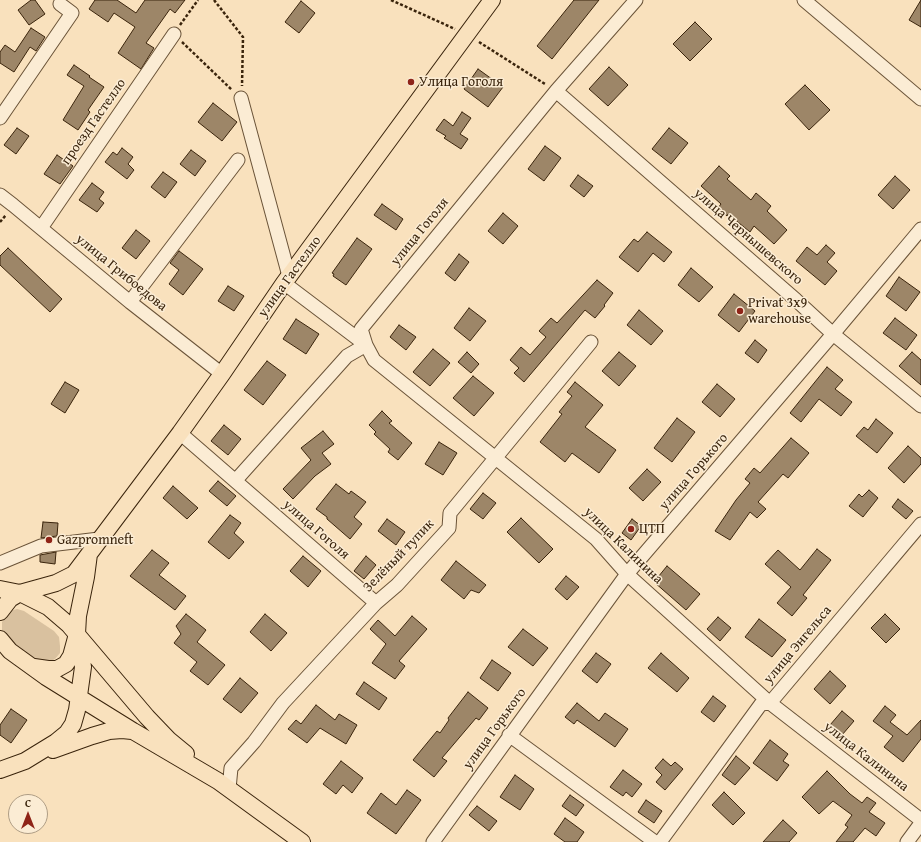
<!DOCTYPE html>
<meta charset="utf-8">
<style>
body{margin:0}
#map{position:relative;width:921px;height:842px;overflow:hidden;background:#f9e1bd;font-family:"Gentium Book Plus",serif}
canvas{display:block}
.north{position:absolute;left:8px;top:794px;width:40px;height:40px;box-sizing:border-box;background:#fbecd4;border:1px solid #ae9c84;border-radius:50%;rotate:0deg;font-size:11px;font-weight:700;line-height:16px;text-align:center;color:#3a240c}
.north::after{content:'';display:block;margin:auto;width:14px;height:18px;background:#8f2418;clip-path:polygon(50% 0,100% 100%,50% 72%,0 100%)}
</style>
<div id="map">
<canvas width="921" height="842"></canvas>
<div class="north">С</div>
</div>
<script>
const context = document.querySelector('canvas').getContext('2d');
context.lineJoin = 'round';
function fill(path, color) { context.fillStyle = color; context.fill(path, 'evenodd'); }
const toPath = rows => new Path2D(rows.map(r => 'M' + r).join(''));
function strokePath(path, color, width, dash) { context.strokeStyle = color; context.lineWidth = width; context.lineCap = dash ? 'butt' : 'round'; context.setLineDash(dash || []); context.stroke(path); }
function drawText(font, color, halo, rows, align = 'center') {
  context.font = font + ' "Gentium Book Plus",serif'; context.lineWidth = 3; context.setLineDash([]); context.textBaseline = 'middle'; context.strokeStyle = halo; context.fillStyle = color; for (const [text, x, y, turn = 0] of rows) {
    context.save(); context.translate(x, y); context.rotate((+turn || 0) * Math.PI / 180); context.textAlign = isNaN(turn) ? turn : align; if (halo) context.strokeText(text, 0, 0); context.fillText(text, 0, 0); context.restore();
  }
}
fill(toPath([
 [17,609,24,611,54,631,59,637,60,646,60,653,55,659,47,663,37,662,5,639,2,630,2,622,10,611]
]), '#d9c19f');
const building = toPath([
 [31,0,35,0,45,14,29,25,18,10,31,0],
 [95,0,117,0,136,13,145,0,185,0,175,13,170,9,146,43,154,48,141,69,118,53,135,27,114,13,108,22,89,9,95,0],
 [574,0,599,0,552,59,537,46,574,0],
 [921,0,921,27,909,20,921,0],
 [301,1,315,13,299,33,285,22,301,1],
 [695,22,712,39,690,61,673,44,695,22],
 [31,28,45,37,36,51,30,47,14,72,0,63,0,52,5,45,15,52,31,28],
 [74,65,90,76,89,77,104,87,88,110,90,112,78,130,63,120,84,86,67,75,74,65],
 [609,67,628,85,608,106,589,89,609,67],
 [478,69,503,87,488,107,464,89,478,69],
 [805,85,830,110,809,130,785,104,805,85],
 [213,103,237,122,222,141,198,122,213,103],
 [462,112,471,118,460,134,468,139,461,149,444,138,446,136,436,130,444,119,453,126,462,112],
 [17,128,29,136,16,154,4,145,17,128],
 [669,128,688,143,671,164,652,149,669,128],
 [545,146,561,158,544,181,528,169,545,146],
 [122,148,133,157,128,164,134,170,127,179,105,162,113,152,117,155,122,148],
 [191,150,206,161,195,176,180,164,191,150],
 [57,155,73,166,60,184,44,174,57,155],
 [719,166,730,176,727,179,751,200,756,193,771,206,767,211,787,230,774,244,754,226,750,232,728,214,727,216,718,208,721,204,701,186,719,166],
 [163,172,177,182,165,198,151,187,163,172],
 [578,175,593,186,584,197,570,186,578,175],
 [895,176,910,190,893,209,878,195,895,176],
 [92,183,104,192,99,199,104,203,97,212,79,200,92,183],
 [382,204,403,219,396,230,374,215,382,204],
 [503,213,518,226,503,244,488,231,503,213],
 [136,230,150,241,136,259,122,248,136,230],
 [647,232,672,252,664,262,653,253,638,272,619,257,634,239,638,242,647,232],
 [357,238,372,249,346,285,333,276,334,274,332,273,357,238],
 [826,245,835,253,827,262,837,271,825,285,796,261,807,247,817,255,826,245],
 [8,248,62,299,50,312,0,265,0,256,8,248],
 [179,251,203,269,183,295,169,284,179,270,170,263,179,251],
 [459,254,469,262,455,281,445,273,459,254],
 [691,268,713,287,699,302,678,285,691,268],
 [899,277,920,292,906,311,886,296,899,277],
 [597,280,613,293,604,305,605,306,595,318,585,310,524,382,514,373,519,368,510,360,521,347,530,355,546,337,539,331,551,318,557,323,597,280],
 [228,286,244,296,234,311,218,301,228,286],
 [734,294,755,311,739,332,718,315,734,294],
 [469,308,486,321,470,341,454,328,469,308],
 [639,310,663,331,651,345,627,325,639,310],
 [895,318,917,335,906,350,883,333,895,318],
 [296,319,319,334,306,354,283,339,296,319],
 [399,325,416,337,406,350,390,337,399,325],
 [755,340,767,350,758,363,745,353,755,340],
 [433,349,450,363,430,386,413,372,433,349],
 [467,352,479,364,471,373,458,362,467,352],
 [619,352,636,366,619,386,602,371,619,352],
 [912,352,921,360,921,385,899,366,912,352],
 [267,361,286,375,263,405,244,390,267,361],
 [827,367,843,380,835,389,852,402,841,416,819,399,801,422,790,413,827,367],
 [473,376,494,393,474,416,453,398,473,376],
 [65,382,79,390,65,413,51,404,65,382],
 [575,382,603,405,585,427,616,450,599,473,572,453,565,462,540,442,562,414,559,412,572,396,567,392,575,382],
 [717,384,735,399,720,417,702,402,717,384],
 [382,411,392,421,389,423,412,443,398,460,388,452,390,449,374,434,376,432,369,425,382,411],
 [677,418,695,432,672,462,654,448,677,418],
 [876,419,893,433,877,453,856,436,864,427,868,430,876,419],
 [224,425,241,439,228,455,211,441,224,425],
 [323,431,334,444,322,453,331,464,315,476,293,499,283,489,311,460,301,448,323,431],
 [791,438,809,453,788,478,783,474,758,502,766,509,757,518,750,512,730,540,715,531,736,500,750,483,745,479,754,468,760,473,791,438],
 [439,442,457,453,443,475,425,464,439,442],
 [908,446,921,458,921,464,904,483,888,468,908,446],
 [647,469,661,482,643,501,629,488,647,469],
 [218,481,236,496,227,506,209,491,218,481],
 [336,484,349,494,351,491,366,502,354,517,362,524,350,539,327,519,327,517,316,509,336,484],
 [173,486,198,508,187,519,163,498,173,486],
 [869,490,878,498,863,517,849,506,859,494,862,497,869,490],
 [483,493,496,503,483,519,470,509,483,493],
 [898,499,913,511,906,519,892,507,898,499],
 [230,515,241,523,234,533,244,542,229,559,208,542,230,515],
 [521,518,553,549,539,563,507,532,521,518],
 [387,519,405,532,396,545,378,531,387,519],
 [632,519,641,526,631,540,622,533,632,519],
 [43,522,58,523,57,536,41,538,43,522],
 [817,549,831,560,803,595,807,598,792,616,777,603,791,587,765,564,778,550,800,570,817,549],
 [152,550,169,563,159,575,186,596,175,610,130,576,152,550],
 [56,552,55,564,40,562,40,555,56,552],
 [303,556,321,571,308,587,290,571,303,556],
 [366,556,376,565,364,579,354,571,366,556],
 [456,561,486,585,479,593,471,590,464,599,441,580,456,561],
 [667,566,700,594,686,610,654,582,667,566],
 [566,576,579,587,567,600,555,589,566,576],
 [186,614,206,630,197,642,225,665,208,685,190,671,197,662,174,643,181,634,176,626,186,614],
 [265,614,287,633,271,651,250,632,265,614],
 [885,614,900,629,886,643,871,628,885,614],
 [412,616,427,629,399,661,405,666,395,679,372,663,386,644,370,629,378,620,395,636,412,616],
 [718,617,731,628,720,641,707,629,718,617],
 [759,619,786,640,772,657,745,637,759,619],
 [523,629,548,648,533,666,508,647,523,629],
 [596,653,611,664,597,683,582,671,596,653],
 [661,653,689,678,677,692,648,668,661,653],
 [492,660,511,673,498,691,480,678,492,660],
 [830,671,846,686,830,704,814,689,830,671],
 [240,678,258,693,241,713,223,699,240,678],
 [364,682,387,698,379,710,356,694,364,682],
 [468,692,488,708,479,720,476,718,442,758,447,761,434,777,413,760,437,731,440,733,449,720,448,718,468,692],
 [713,696,726,706,714,722,701,712,713,696],
 [577,703,599,721,605,713,628,729,615,747,577,720,574,724,565,717,577,703],
 [316,705,335,720,339,714,357,725,346,744,320,728,307,743,288,729,296,720,301,724,316,705],
 [885,706,896,715,890,722,907,735,921,720,921,739,903,762,884,747,893,736,873,721,885,706],
 [11,709,27,720,11,743,0,735,0,725,11,709],
 [842,711,854,721,842,735,830,725,842,711],
 [770,740,788,754,783,761,789,765,777,781,753,763,770,740],
 [736,756,750,768,735,785,722,775,736,756],
 [663,759,671,766,675,762,683,769,665,790,656,782,662,775,655,768,663,759],
 [341,761,363,778,352,793,343,785,336,794,323,784,341,761],
 [623,770,642,784,632,797,626,792,623,796,610,787,623,770],
 [827,771,850,794,862,803,867,797,876,803,869,812,885,823,876,836,865,828,853,842,836,842,848,827,845,825,852,815,833,801,819,814,802,797,827,771],
 [515,775,534,789,520,810,500,797,515,775],
 [407,790,421,800,396,834,367,813,381,793,396,805,407,790],
 [724,792,745,813,733,825,712,805,724,792],
 [570,795,584,805,576,816,562,806,570,795],
 [646,800,662,811,654,823,638,812,646,800],
 [477,806,497,821,489,831,469,815,477,806],
 [565,818,584,832,577,842,565,842,554,834,565,818],
 [783,820,797,833,789,842,763,842,783,820]
]);
fill(building, '#9d8668');
strokePath(building, '#3a240c', 1);
const minor = toPath([
 [804,0,921,99],
 [556,91,796,300,833,334,921,406],
 [241,98,289,276],
 [0,118,72,13,60,4],
 [0,195,13,205,130,302,222,374],
 [41,228,174,34],
 [284,283,366,345,374,360,596,539,627,574,770,703,921,820],
 [130,302,238,160],
 [180,433,376,603],
 [236,480,347,356,366,345,361,329,556,91,636,0],
 [0,563,41,546,99,539],
 [509,735,655,842],
 [229,789,231,768,254,742,283,703,376,603,397,585,449,528,450,513,591,342],
 [433,842,627,574,833,334,921,229],
 [660,842,761,704,770,703,921,524],
 [907,842,921,823]
]);
const major = toPath([
 [0,589,20,593,48,607,69,625,147,717,169,740,186,754],
 [0,612,10,599,20,593,56,583,74,574,180,433,222,374,284,283,492,0],
 [0,639,10,651,46,677,133,731,218,781,302,842],
 [34,667,48,669,57,669,66,664,71,656,77,634,78,616,86,577,89,554],
 [53,750,92,736,109,731,122,730,132,731],
 [0,770,25,761,56,742,67,733,73,724,77,710,83,667,81,651,78,637]
]);
strokePath(minor, '#6a5338', 15);
strokePath(major, '#3a240c', 18);
strokePath(toPath([
 [214,0,243,37,242,86],
 [391,0,455,29],
 [180,25,198,0],
 [182,42,232,90],
 [479,42,545,84],
 [0,222,6,215]
]), '#3a240c', 2.5, [3, 2]);
strokePath(minor, '#fbecd4', 13);
strokePath(major, '#f9e1bd', 16);
for (const [x, y, r, color] of [
 [411,82,4,"#8f2418"],
 [740,311,4,"#8f2418"],
 [631,529,4,"#8f2418"],
 [49,540,4,"#8f2418"]
]) { const dot = new Path2D(); dot.arc(x, y, r, 0, 2 * Math.PI); context.fillStyle = color; context.fill(dot); strokePath(dot, '#fbecd4', 1.5); }
drawText('14px', '#3a240c', '#fbecd4', [
 ["Улица Гоголя",419,82],
 ["Privat 3x9",748,303],
 ["warehouse",748,319],
 ["ЦТП",639,529],
 ["Gazpromneft",57,540]
], 'left');
drawText('14px', '#3a240c', '#fbecd4', [
 ["проезд Гастелло",94,122,-55],
 ["улица Гоголя",420,232,-51],
 ["улица Чернышевского",748,237,41],
 ["улица Грибоедова",121,273,39],
 ["улица Гастелло",290,277,-54],
 ["улица Горького",694,472,-49],
 ["улица Гоголя",316,530,41],
 ["улица Калинина",623,546,44],
 ["Зелёный тупик",399,556,-46],
 ["улица Энгельса",798,645,-50],
 ["улица Горького",495,729,-54],
 ["улица Калинина",866,757,38]
]);
</script>
